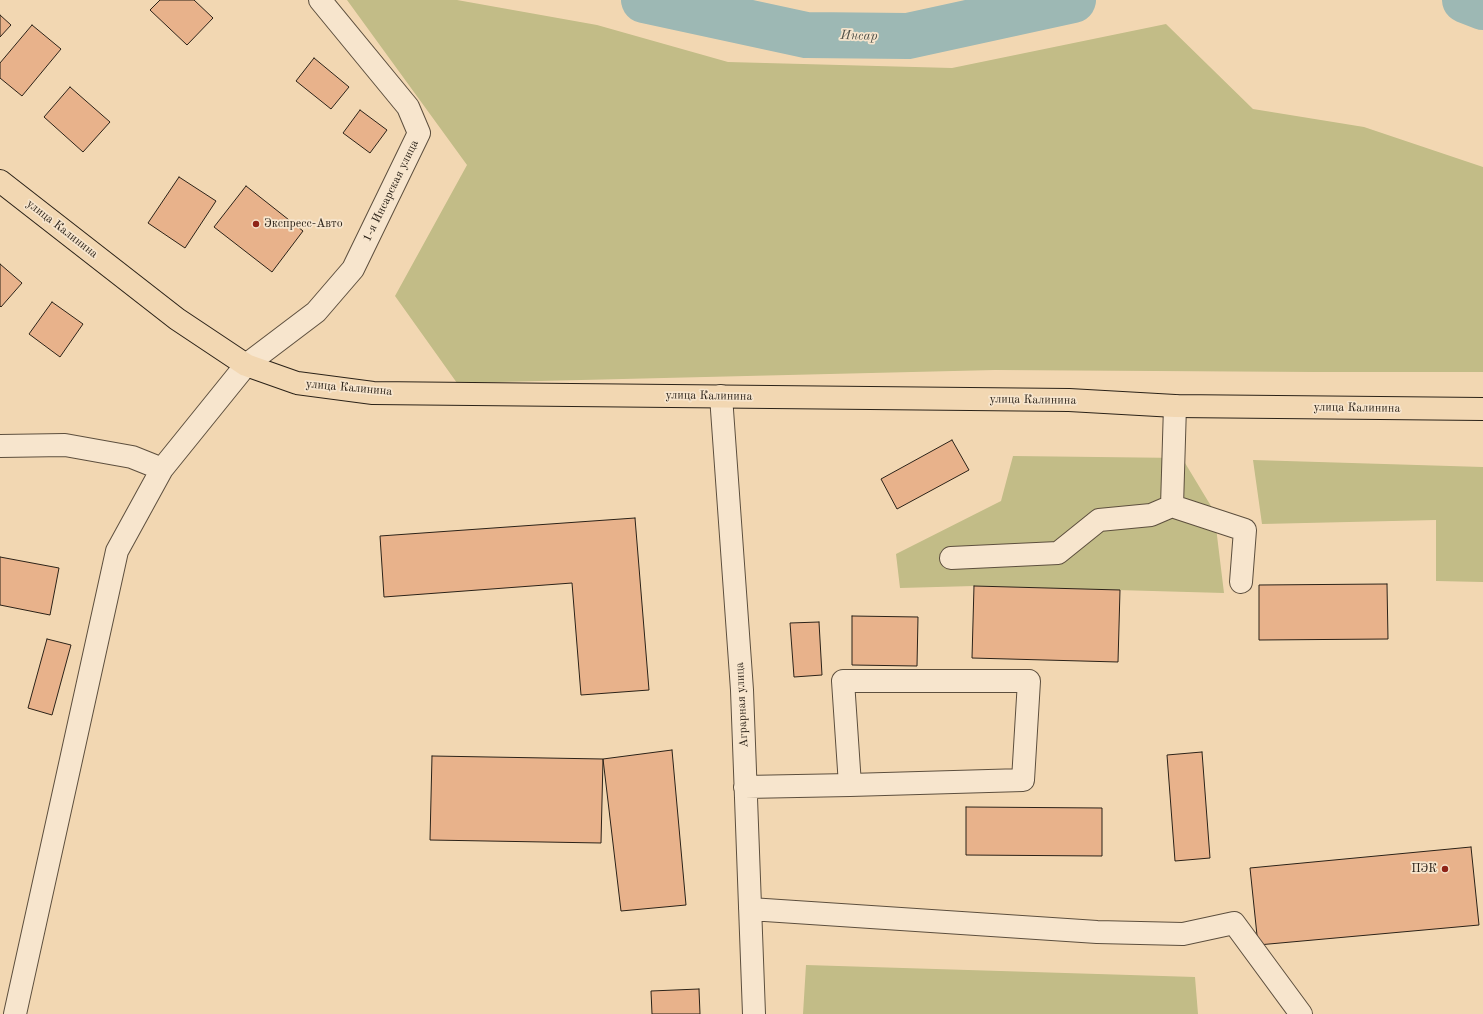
<!DOCTYPE html>
<meta charset="utf-8">
<style>
body{margin:0}
canvas{display:block;background:#f2d7b2}
</style>
<canvas width="1483" height="1014"></canvas>
<script>
const context = document.querySelector('canvas').getContext('2d');
context.lineJoin = 'round';
function fill(path, color) { context.fillStyle = color; context.fill(path, 'evenodd'); }
const toPath = rows => new Path2D(rows.map(r => 'M' + r).join(''));
function strokePath(path, color, width, dash) { context.strokeStyle = color; context.lineWidth = width; context.lineCap = dash ? 'butt' : 'round'; context.setLineDash(dash || []); context.stroke(path); }
function drawText(font, color, halo, rows, align = 'center') {
  context.font = font + ' "Old Standard TT",serif'; context.lineWidth = 3.5; context.setLineDash([]); context.textBaseline = 'middle'; context.strokeStyle = halo; context.fillStyle = color; for (const [text, x, y, turn = 0] of rows) {
    context.save(); context.translate(x, y); context.rotate((+turn || 0) * Math.PI / 180); context.textAlign = isNaN(turn) ? turn : align; if (halo) context.strokeText(text, 0, 0); context.fillText(text, 0, 0); context.restore();
  }
}
fill(toPath([
 [347,0,457,0,597,25,728,62,952,68,1166,24,1253,109,1364,127,1483,167,1483,372,1315,372,995,370,457,383,395,296,467,165],
 [1013,456,1182,458,1214,511,1224,593,974,586,900,588,896,554,1001,501],
 [1253,460,1483,467,1483,582,1436,581,1436,520,1262,524],
 [806,965,1195,977,1198,1014,803,1014]
]), '#c2bc87');
strokePath(toPath([
 [644,0,806,35,908,36,1073,0],
 [1465,0,1483,7]
]), '#9db8b4', 46);
const building = toPath([
 [160,0,194,0,213,18,187,45,150,10,160,0],
 [0,15,11,25,0,37,0,15],
 [32,25,61,49,22,96,0,78,0,63,32,25],
 [314,58,349,87,331,109,296,81,314,58],
 [70,87,110,122,83,152,44,117,70,87],
 [360,110,387,130,370,153,343,133,360,110],
 [179,177,216,201,185,248,148,223,179,177],
 [246,186,303,231,272,272,214,227,246,186],
 [0,264,22,283,1,307,0,306,0,264],
 [52,302,83,324,60,357,29,334,52,302],
 [952,440,969,470,897,509,881,479,952,440],
 [635,518,649,690,581,695,572,583,384,597,380,536,635,518],
 [0,557,59,568,50,615,0,605,0,557],
 [1387,584,1388,639,1259,640,1259,585,1387,584],
 [974,586,1120,590,1118,662,972,658,974,586],
 [852,616,918,617,917,666,852,665,852,616],
 [819,622,822,675,794,677,790,623,819,622],
 [47,639,71,645,52,715,28,708,47,639],
 [672,750,686,905,621,911,603,759,672,750],
 [1202,752,1210,858,1175,861,1167,755,1202,752],
 [432,756,603,759,601,843,430,840,432,756],
 [966,807,1102,808,1102,856,966,855,966,807],
 [1471,847,1479,925,1258,945,1250,868,1471,847],
 [699,989,700,1014,652,1014,651,991,699,989]
]);
fill(building, '#e8b28b');
strokePath(building, '#2b2218', 1);
const minor = toPath([
 [721,396,742,690,754,1014],
 [1175,406,1172,506,1245,530,1241,582],
 [0,446,65,445,132,457,162,469],
 [951,558,1058,553,1099,520,1151,515,1172,506],
 [745,787,850,785,1023,780,1029,681,843,681,850,785],
 [750,909,1097,932,1183,934,1234,923,1301,1014],
 [15,1014,117,551,162,469,246,365,316,312,353,269,419,133,408,107,320,0]
]);
const major = toPath([
 [0,181,177,319,246,365,297,383,373,393,1069,400,1175,406,1483,409]
]);
strokePath(minor, '#5d4f3e', 24);
strokePath(major, '#2b2218', 24);
strokePath(minor, '#f7e5cd', 22);
strokePath(major, '#f2d7b2', 22);
for (const [x, y, r, color] of [
 [256,224,4,"#8f2418"],
 [1445,869,4,"#8f2418"]
]) { const dot = new Path2D(); dot.arc(x, y, r, 0, 2 * Math.PI); context.fillStyle = color; context.fill(dot); strokePath(dot, '#f7e5cd', 1.5); }
drawText('12px', '#2b2218', '#f7e5cd', [
 ["1-я Инсарская улица",391,191,-64],
 ["улица Калинина",62,229,38],
 ["улица Калинина",349,388,5],
 ["улица Калинина",709,396,1],
 ["улица Калинина",1033,400,1],
 ["улица Калинина",1357,408,1],
 ["Аграрная улица",742,705,-93]
]);
drawText('12px', '#2b2218', '#f7e5cd', [
 ["Экспресс-Авто",264,224],
 ["ПЭК",1437,869,"right"]
], 'left');
drawText('italic 13px', '#4d4f47', '#f7e5cd', [
 ["Инсар",859,36,1]
]);
</script>
